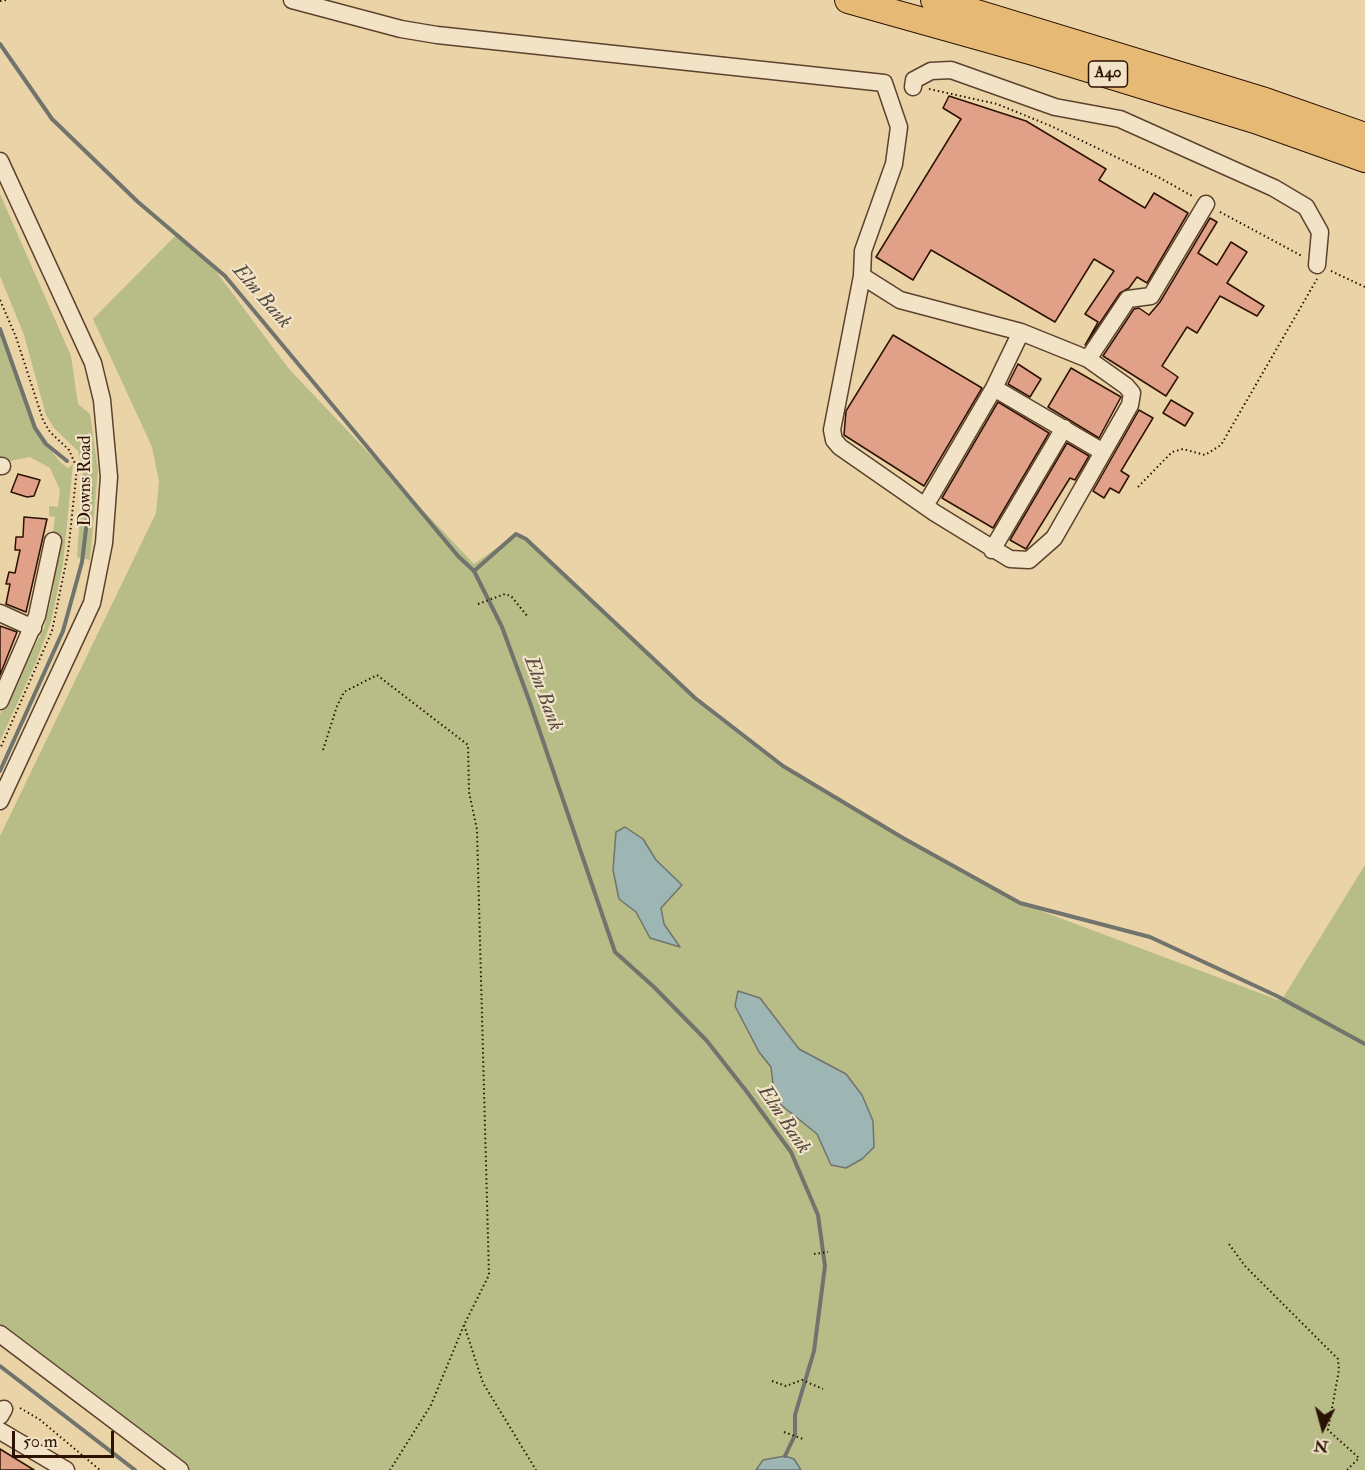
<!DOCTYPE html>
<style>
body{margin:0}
#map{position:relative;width:1365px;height:1470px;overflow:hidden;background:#ebd3a8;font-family:"IM FELL Double Pica",serif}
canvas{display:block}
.north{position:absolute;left:1293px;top:1398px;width:60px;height:60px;-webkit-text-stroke:4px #f2e2c6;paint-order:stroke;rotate:186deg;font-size:16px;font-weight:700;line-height:24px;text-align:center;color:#2c1203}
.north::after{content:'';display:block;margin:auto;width:21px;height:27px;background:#2c1203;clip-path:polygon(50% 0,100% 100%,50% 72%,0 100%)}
.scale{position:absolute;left:12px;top:1431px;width:102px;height:27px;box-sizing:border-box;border:3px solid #2c1203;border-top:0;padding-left:8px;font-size:18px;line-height:21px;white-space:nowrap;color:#2c1203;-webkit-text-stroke:4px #f2e2c6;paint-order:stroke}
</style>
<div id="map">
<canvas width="1365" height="1470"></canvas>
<div class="north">N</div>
<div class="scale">50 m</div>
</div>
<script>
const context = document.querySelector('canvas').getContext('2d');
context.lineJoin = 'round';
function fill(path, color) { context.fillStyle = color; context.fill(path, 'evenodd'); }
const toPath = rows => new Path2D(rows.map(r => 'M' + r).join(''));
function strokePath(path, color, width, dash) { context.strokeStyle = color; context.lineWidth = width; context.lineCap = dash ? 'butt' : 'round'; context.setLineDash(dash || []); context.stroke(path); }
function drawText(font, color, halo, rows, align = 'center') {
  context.font = font + ' "IM FELL Double Pica",serif'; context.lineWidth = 4.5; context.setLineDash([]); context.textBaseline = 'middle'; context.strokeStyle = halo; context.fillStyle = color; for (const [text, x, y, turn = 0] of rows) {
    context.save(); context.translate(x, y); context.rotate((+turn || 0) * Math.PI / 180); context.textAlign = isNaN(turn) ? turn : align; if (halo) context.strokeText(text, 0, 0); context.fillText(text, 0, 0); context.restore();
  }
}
fill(toPath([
 [0,194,71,356,78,404,90,414,98,470,90,560,77,557,83,471,78,451,54,428,46,415,24,335,0,276],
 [178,233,215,270,289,369,474,564,516,534,526,539,695,698,783,766,903,838,1020,903,1281,1001,1365,865,1365,1470,165,1470,0,1345,0,836,156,513,159,481,152,447,93,319],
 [0,333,34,429,61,463,68,468,73,464,63,564,51,622,36,662,0,741,0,714,44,628,52,595,60,535,53,534,55,517,49,516,49,506,58,507,60,490,50,468,30,457,0,463]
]), '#b8bc87');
const water = toPath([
 [625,827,643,839,656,860,682,885,661,908,664,924,680,947,650,938,636,912,619,899,613,870,616,832,625,827],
 [738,991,760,998,799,1049,846,1074,862,1095,873,1121,874,1147,862,1159,846,1168,831,1165,817,1134,775,1100,771,1067,759,1052,735,1006,738,991],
 [785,1456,794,1459,801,1470,756,1470,763,1460,785,1456]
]);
fill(water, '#9db5b3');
strokePath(water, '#70746d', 1.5);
strokePath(toPath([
 [0,44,52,119,138,202,225,276,458,556,474,571,502,627,529,700,615,952,654,987,707,1041,747,1092,791,1152,818,1215,825,1266,814,1351,795,1415,795,1435,785,1456],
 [0,329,35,428,46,444,67,461],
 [474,571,516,534,526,539,695,698,783,766,903,838,1020,903,1150,937,1277,996,1365,1044],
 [0,771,63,631,82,562,91,488],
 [0,1366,135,1470]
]), '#70746d', 4);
const building = toPath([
 [949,96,1026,121,1106,169,1099,180,1145,208,1154,193,1188,213,1147,283,1137,277,1129,288,1120,293,1085,345,1098,322,1085,314,1114,271,1094,259,1055,322,931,250,913,280,876,257,961,119,943,108,949,96],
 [1210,218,1217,222,1198,253,1217,265,1231,242,1247,252,1227,283,1264,306,1257,316,1220,296,1197,333,1187,327,1162,366,1178,377,1166,396,1103,356,1134,309,1139,308,1149,315,1160,302,1210,218],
 [893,335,982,388,924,486,844,435,846,411,893,335],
 [1018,364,1041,379,1030,397,1008,384,1018,364],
 [1071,368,1121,397,1099,438,1048,407,1071,368],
 [1171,400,1193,413,1185,426,1163,413,1171,400],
 [998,402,1049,433,993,528,942,498,998,402],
 [1139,410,1153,418,1121,471,1129,476,1119,493,1110,488,1104,498,1093,491,1139,410],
 [1067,443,1089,456,1075,480,1070,478,1026,549,1010,540,1067,443],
 [18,474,40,480,34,496,27,497,11,492,18,474],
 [24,517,47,519,26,612,6,604,10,584,6,584,9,572,15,573,20,550,15,550,16,537,23,537,24,517],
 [0,626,17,632,0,675,0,626],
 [0,1449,34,1470,0,1470,0,1449]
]);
fill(building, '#e1a088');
strokePath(building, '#2c1203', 1.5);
const minor = toPath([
 [292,0,401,29,437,35,884,83,899,127,894,164,863,251,862,276,900,300,1021,332,1088,359,1128,299,1151,296,1206,204],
 [913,87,914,80,931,71,951,70,1055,107,1120,119,1274,188,1306,207,1320,232,1317,265],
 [0,161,93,363,102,400,109,477,104,543,92,603,0,801],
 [862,276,832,430,834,440,840,447,935,513,1010,559,1029,560,1054,538,1130,405,1132,393,1126,386,1088,359],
 [994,388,1021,332],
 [0,466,2,466],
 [925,506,994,388,1103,452],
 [992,550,1064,428],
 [0,613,33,628],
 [0,701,37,616,53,541],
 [0,1334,180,1470],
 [0,1416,4,1409],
 [0,1431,66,1470]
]);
const highway = toPath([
 [848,0,1037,53,1255,120,1365,159],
 [934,0,1265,101,1365,136]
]);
strokePath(minor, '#5c422c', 19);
strokePath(highway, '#2c1203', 28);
strokePath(toPath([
 [0,1,7,0],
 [929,89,997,104,1051,126,1160,178,1194,197],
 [1220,212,1302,256],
 [1331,271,1365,287],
 [0,300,16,337,43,420,50,432,69,450,77,468,68,553,52,631,0,749],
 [1138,487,1172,452,1183,449,1205,455,1221,445,1317,279],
 [478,604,505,594,511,596,528,617],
 [323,750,337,706,344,692,377,675,468,745,469,792,477,830,489,1275,464,1325,431,1405,390,1470],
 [1229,1244,1245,1266,1338,1359,1339,1370,1328,1430,1359,1458,1347,1470],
 [814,1254,828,1252],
 [464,1325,483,1383,536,1470],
 [772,1381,786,1386,802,1380,823,1389],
 [20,1408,39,1419,100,1470],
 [784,1432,803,1439]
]), '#2c1203', 2, [1.5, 3]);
strokePath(minor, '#f2e2c6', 16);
strokePath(highway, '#e6ba74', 26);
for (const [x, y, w] of [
 [1108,74,39]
]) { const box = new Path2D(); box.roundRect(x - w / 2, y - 13, w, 26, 4.5); context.fillStyle = '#f2e2c6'; context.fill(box); strokePath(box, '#2c1203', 1.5); }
drawText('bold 16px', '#2c1203', null, [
 ["A40",1108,74]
]);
drawText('18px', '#2c1203', '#f2e2c6', [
 ["Downs Road",86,481,-90]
]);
drawText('italic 20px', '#544b41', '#f2e2c6', [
 ["Elm Bank",261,297,49],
 ["Elm Bank",542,694,70],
 ["Elm Bank",783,1120,56]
]);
</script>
